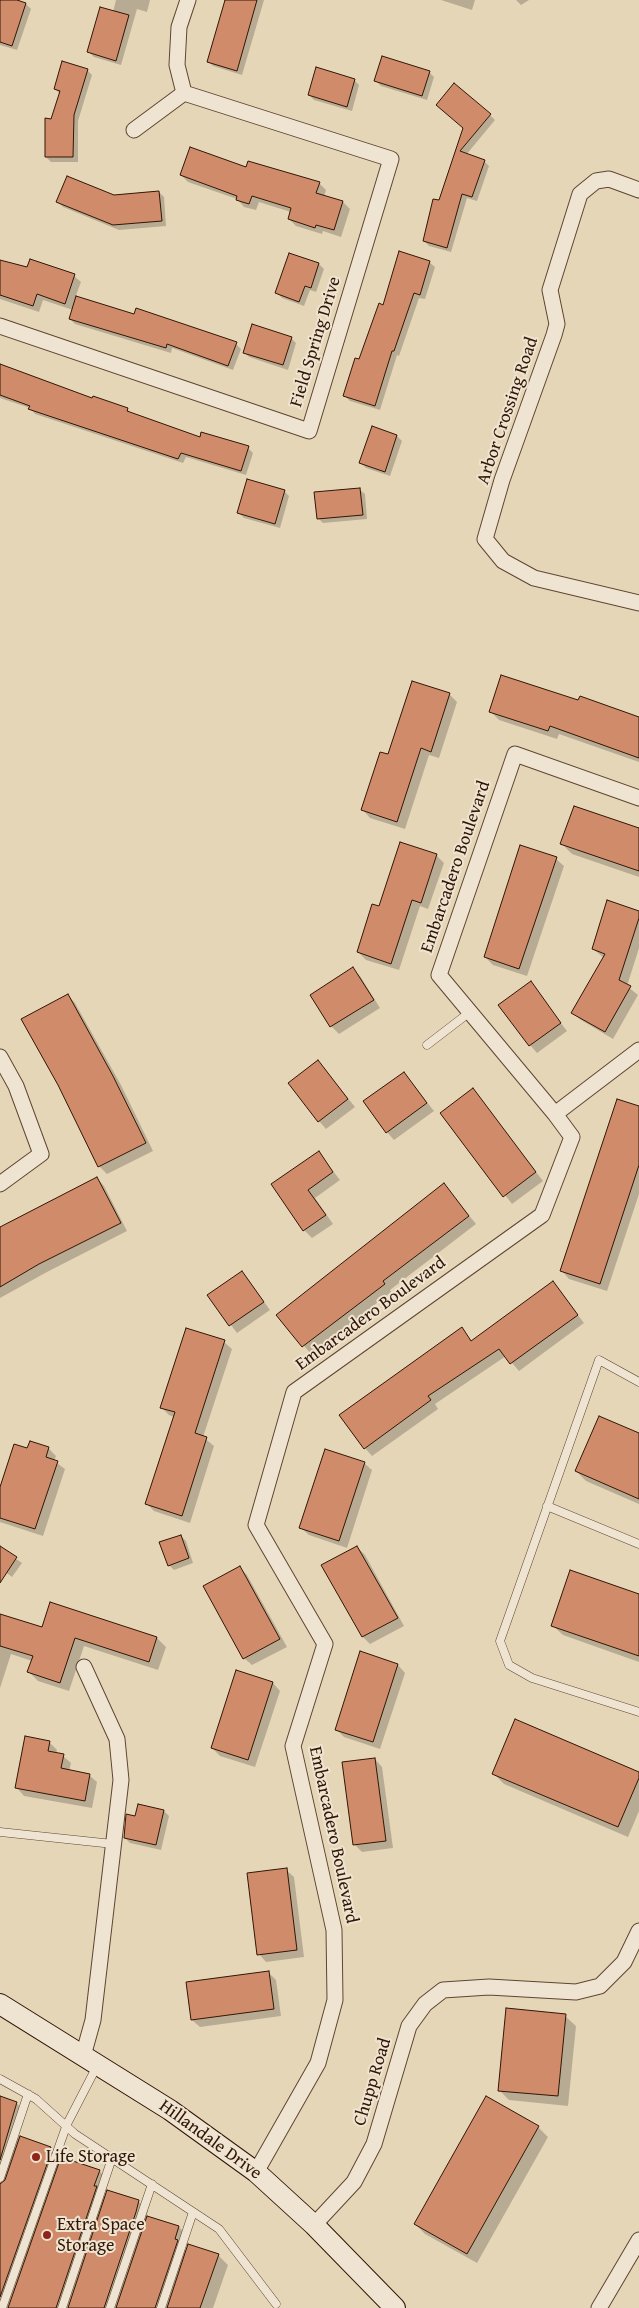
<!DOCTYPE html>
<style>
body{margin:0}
canvas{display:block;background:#e6d6b8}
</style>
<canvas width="639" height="2308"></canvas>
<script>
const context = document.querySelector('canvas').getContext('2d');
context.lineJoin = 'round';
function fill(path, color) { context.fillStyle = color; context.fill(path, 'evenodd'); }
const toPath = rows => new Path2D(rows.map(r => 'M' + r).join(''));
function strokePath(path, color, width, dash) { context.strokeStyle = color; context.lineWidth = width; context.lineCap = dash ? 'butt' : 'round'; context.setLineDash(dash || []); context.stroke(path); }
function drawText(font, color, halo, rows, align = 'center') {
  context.font = font + ' "Gentium Book Plus",serif'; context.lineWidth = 4; context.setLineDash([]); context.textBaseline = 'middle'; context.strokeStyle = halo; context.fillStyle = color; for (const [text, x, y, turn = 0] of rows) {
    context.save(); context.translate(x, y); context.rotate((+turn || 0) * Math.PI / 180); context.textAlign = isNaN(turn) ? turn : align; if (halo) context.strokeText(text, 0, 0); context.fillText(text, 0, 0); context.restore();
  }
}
fill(toPath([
 [0,0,13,0,26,4,31,9,17,50,0,45],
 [116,0,150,0,147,12,137,9,121,65,94,57,89,52,113,12],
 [226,0,264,0,242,75,213,66,208,61],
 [441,0,475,0,472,10],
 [516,0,529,0,521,5],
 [87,70,92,75,78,121,78,162,51,162,46,157,52,120,60,94,55,89],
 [429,72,434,77,427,100,381,86,376,81],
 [354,80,359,85,352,111,314,100,309,95],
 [490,115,495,120,466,155,484,161,489,166,477,201,467,198,451,252,429,246,424,241,428,229,426,227,434,200,439,202,464,128],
 [247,169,319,183,326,190,324,197,343,202,350,209,341,237,323,231,322,234,296,226,289,219,291,212,259,202,256,210,244,207,237,199,188,182,181,175],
 [159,192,164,197,166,226,119,230,63,207,58,202],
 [290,254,319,264,324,269,316,292,310,290,304,306,282,298,277,293],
 [0,261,28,269,74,276,81,282,75,298,236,344,241,349,233,370,172,348,171,353,75,324,70,319,73,310,43,300,39,312,0,299],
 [429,262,435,267,425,299,419,298,399,356,397,355,380,410,350,401,345,396,383,306],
 [291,338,296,343,288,370,249,357,244,352],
 [0,366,93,400,127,409,133,415,201,439,248,448,253,453,246,475,186,457,183,463,35,414,30,408,0,398],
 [397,436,402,441,390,476,366,468,361,463],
 [359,489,365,494,367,519,323,523,318,518],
 [284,491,289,496,280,528,244,518,239,513],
 [449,694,457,702,439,758,429,755,405,829,370,818,363,810,389,756],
 [579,701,639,719,639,762,559,734,557,739,499,720,491,712],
 [639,830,639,877,572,854,562,844],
 [436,855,444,863,428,909,420,906,399,970,366,960,358,952,380,908],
 [556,859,564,866,527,976,493,965,485,957],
 [639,912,639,948,627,986,638,995,613,1039,581,1020,573,1013,604,958,593,949],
 [353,969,360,976,380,1008,339,1034,331,1026,311,995],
 [530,983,567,1031,537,1053,530,1045],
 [68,995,75,1003,121,1085,153,1151,107,1174,99,1166],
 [318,1061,355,1107,326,1129,319,1121],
 [404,1073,434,1111,394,1140,387,1132],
 [473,1090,543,1181,512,1204,442,1113],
 [639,1107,639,1194,607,1291,569,1279,562,1271],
 [319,1153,340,1180,315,1198,333,1224,312,1238,304,1230,273,1184],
 [97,1178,104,1186,127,1231,47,1272,0,1298,0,1229],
 [444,1185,476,1224,390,1290,391,1292,311,1354,278,1315],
 [242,1272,270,1310,237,1333,209,1296],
 [553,1283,584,1323,519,1371,506,1356,435,1404,438,1409,372,1456,365,1448,462,1329,472,1341],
 [224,1342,232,1349,203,1437,214,1446,190,1523,154,1511,147,1504,174,1417,169,1415,161,1407],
 [639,1435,639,1504,586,1481,576,1471],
 [48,1448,56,1456,54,1461,65,1469,43,1536,0,1522,0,1491,28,1450],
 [364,1463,372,1470,347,1548,309,1535,301,1528],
 [181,1536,186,1541,193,1563,174,1570,169,1565],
 [357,1547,365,1555,404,1626,370,1644,363,1637],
 [0,1548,22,1563,12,1577,0,1568],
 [240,1568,247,1575,287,1647,252,1665,244,1658],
 [639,1595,639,1662,563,1635,552,1625],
 [0,1615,43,1629,157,1638,166,1647,158,1670,84,1646,69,1691,38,1681,29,1672,32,1661,11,1654,0,1688],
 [398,1665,405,1673,380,1749,344,1737,336,1729],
 [273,1683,280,1691,255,1767,220,1756,212,1748],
 [49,1742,57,1750,56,1754,63,1756,71,1763,69,1771,89,1775,97,1782,92,1808,24,1796,17,1788],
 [375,1759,382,1767,393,1848,362,1852,354,1844],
 [639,1773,639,1811,628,1837,504,1784,494,1774],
 [164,1811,169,1816,161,1850,130,1843,125,1838,136,1818],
 [286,1870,294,1877,304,1957,266,1962,259,1954],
 [268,1972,276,1980,281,2016,200,2027,192,2020],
 [565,2016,576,2026,568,2106,509,2100,499,2090],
 [0,2097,16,2103,26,2112,18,2137,50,2148,62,2159,99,2171,109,2180,104,2195,106,2198,138,2201,148,2211,146,2217,179,2227,188,2237,184,2249,187,2251,218,2255,228,2265,213,2308,0,2308],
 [538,2127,548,2137,477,2263,425,2234,415,2224]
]), '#0003');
const building = toPath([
 [0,0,17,0,26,3,12,46,0,42,0,0],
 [225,0,257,0,237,71,207,62,225,0],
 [100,7,129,15,116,61,87,52,100,7],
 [382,56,430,71,422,96,374,81,382,56],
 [62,61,88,69,74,115,73,157,45,157,45,118,51,119,60,91,54,89,62,61],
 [316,67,355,79,347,107,308,95,316,67],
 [454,83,491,114,460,151,485,160,472,197,462,194,447,248,423,241,433,199,439,200,463,128,436,105,454,83],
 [190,147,246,167,248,161,320,182,316,193,343,201,334,230,316,225,315,228,288,219,291,208,252,196,249,204,236,200,237,196,180,175,190,147],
 [67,176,114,195,159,191,162,221,113,225,56,202,67,176],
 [399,251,430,261,420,295,414,293,394,351,392,351,375,406,343,396,355,358,359,359,379,303,383,305,399,251],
 [289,253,319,263,311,288,305,286,299,302,275,293,289,253],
 [30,259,75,274,65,304,37,294,33,306,0,295,0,260,27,267,30,259],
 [76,296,134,314,136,308,237,342,228,366,167,344,166,348,69,319,76,296],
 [252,324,292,337,283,365,243,353,252,324],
 [0,364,92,398,93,396,128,408,127,411,200,437,201,432,249,446,241,471,181,453,178,459,28,409,30,406,0,395,0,364],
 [372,426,397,435,385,472,359,463,372,426],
 [247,479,285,490,275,524,237,513,247,479],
 [360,488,363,515,317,519,314,492,360,488],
 [501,675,578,700,580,696,639,717,639,758,550,726,548,731,489,712,501,675],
 [412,681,450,693,431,752,421,748,397,822,361,810,380,752,388,754,412,681],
 [574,806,639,828,639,871,560,844,574,806],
 [400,842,437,854,421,903,412,900,391,964,357,952,372,904,379,906,400,842],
 [520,845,557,857,519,969,484,957,520,845],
 [607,900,639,911,639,918,619,980,631,986,605,1032,571,1013,605,954,592,949,607,900],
 [353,967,374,1000,330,1027,310,995,353,967],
 [531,981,561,1023,529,1046,498,1005,531,981],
 [68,994,113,1076,146,1143,98,1167,58,1085,21,1019,68,994],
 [318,1060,348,1099,318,1122,288,1083,318,1060],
 [404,1072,427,1103,386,1133,363,1101,404,1072],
 [473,1088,536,1172,503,1197,440,1113,473,1088],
 [617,1099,639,1106,639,1165,600,1284,560,1271,617,1099],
 [319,1151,333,1172,308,1190,326,1215,303,1231,271,1184,319,1151],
 [97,1177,121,1223,39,1264,0,1287,0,1227,97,1177],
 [444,1183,469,1216,383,1281,385,1284,302,1347,276,1315,444,1183],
 [242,1271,264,1302,229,1326,207,1295,242,1271],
 [553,1281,578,1315,510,1364,499,1349,428,1396,431,1400,364,1449,339,1415,462,1327,471,1341,553,1281],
 [186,1328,225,1340,195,1433,207,1437,182,1516,145,1504,175,1412,160,1408,186,1328],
 [599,1416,639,1433,639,1499,575,1471,599,1416],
 [30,1441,49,1447,46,1457,58,1461,35,1529,0,1518,0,1487,14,1444,27,1448,30,1441],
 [325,1449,365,1462,339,1541,299,1528,325,1449],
 [181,1535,189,1558,168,1566,159,1542,181,1535],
 [0,1546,17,1557,0,1583,0,1546],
 [357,1546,398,1618,362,1637,321,1565,357,1546],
 [240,1566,280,1639,243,1659,203,1586,240,1566],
 [570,1570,639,1594,639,1656,551,1626,570,1570],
 [50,1602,157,1637,149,1662,75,1638,60,1683,27,1672,33,1656,0,1646,0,1614,42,1627,50,1602],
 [360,1651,398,1664,373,1742,335,1730,360,1651],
 [236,1670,273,1682,248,1760,211,1748,236,1670],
 [515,1719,639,1772,639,1778,618,1827,492,1774,515,1719],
 [25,1736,50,1741,48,1751,64,1754,61,1768,90,1774,85,1801,15,1788,25,1736],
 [375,1758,386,1841,353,1845,342,1762,375,1758],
 [138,1804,164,1810,156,1845,124,1838,126,1814,135,1816,138,1804],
 [287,1868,297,1950,257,1955,247,1873,287,1868],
 [269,1971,274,2009,191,2020,186,1982,269,1971],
 [506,2008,566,2014,558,2096,498,2091,506,2008],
 [0,2096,17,2102,0,2160,0,2096],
 [486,2096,539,2126,467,2254,414,2224,486,2096],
 [20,2136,51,2147,49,2153,51,2153,0,2297,0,2184,5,2180,20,2136],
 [61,2157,100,2170,94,2186,97,2186,56,2308,8,2308,61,2157],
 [107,2190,139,2200,136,2212,104,2308,68,2308,107,2190],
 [147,2216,179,2226,175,2239,178,2240,155,2308,116,2308,147,2216],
 [188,2244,219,2254,200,2308,167,2308,188,2244]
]);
fill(building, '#d08b6a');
strokePath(building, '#311605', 1);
const service = toPath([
 [427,1045,470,1012],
 [639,1382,599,1360,500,1641,509,1665,532,1678,639,1712],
 [547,1506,639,1544],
 [0,1832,113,1844],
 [0,2079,36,2099,75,2134,219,2229,276,2304],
 [0,2178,28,2094],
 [2,2308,67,2124,97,2066],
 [62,2308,112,2158],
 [110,2308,152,2184],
 [161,2308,193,2212]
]);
const minor = toPath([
 [184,93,177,65,179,27,188,0],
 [639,190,609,179,596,181,580,194,550,290,557,324,554,335,502,480,485,539,503,561,534,578,639,603],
 [0,326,309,431,391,159,184,93,134,130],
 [0,1057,16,1086,41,1154,0,1184],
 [555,1114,439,975,515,754,639,798],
 [83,2056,93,2020,121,1780,117,1739,84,1667],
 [256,2172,318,2063,335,2000,334,1930,293,1746,325,1644,256,1525,294,1392,542,1215,572,1137,555,1114,639,1050],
 [314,2225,354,2182,374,2144,409,2026,425,2004,443,1990,489,1987,576,1992,600,1986,624,1962,639,1931],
 [599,2308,639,2240]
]);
const secondary = toPath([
 [0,2004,170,2110,256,2172,314,2225,395,2308]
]);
strokePath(service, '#5e4632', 9);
strokePath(minor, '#5e4632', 17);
strokePath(secondary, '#311605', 22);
strokePath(service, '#efe4d1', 8);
strokePath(minor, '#efe4d1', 15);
strokePath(secondary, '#efe4d1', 20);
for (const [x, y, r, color] of [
 [36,2157,5,"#8f2418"],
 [47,2235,5,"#8f2418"]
]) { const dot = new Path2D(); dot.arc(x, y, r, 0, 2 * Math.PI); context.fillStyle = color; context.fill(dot); strokePath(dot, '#efe4d1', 2); }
drawText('18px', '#311605', '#efe4d1', [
 ["Field Spring Drive",316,342,-73],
 ["Arbor Crossing Road",508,411,-71],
 ["Embarcadero Boulevard",456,867,-71],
 ["Embarcadero Boulevard",371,1314,-36],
 ["Embarcadero Boulevard",333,1835,78],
 ["Chupp Road",373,2082,-73],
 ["Hillandale Drive",210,2140,36]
]);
drawText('18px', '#311605', '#efe4d1', [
 ["Life Storage",46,2157],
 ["Extra Space",57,2225],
 ["Storage",57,2246]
], 'left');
</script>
